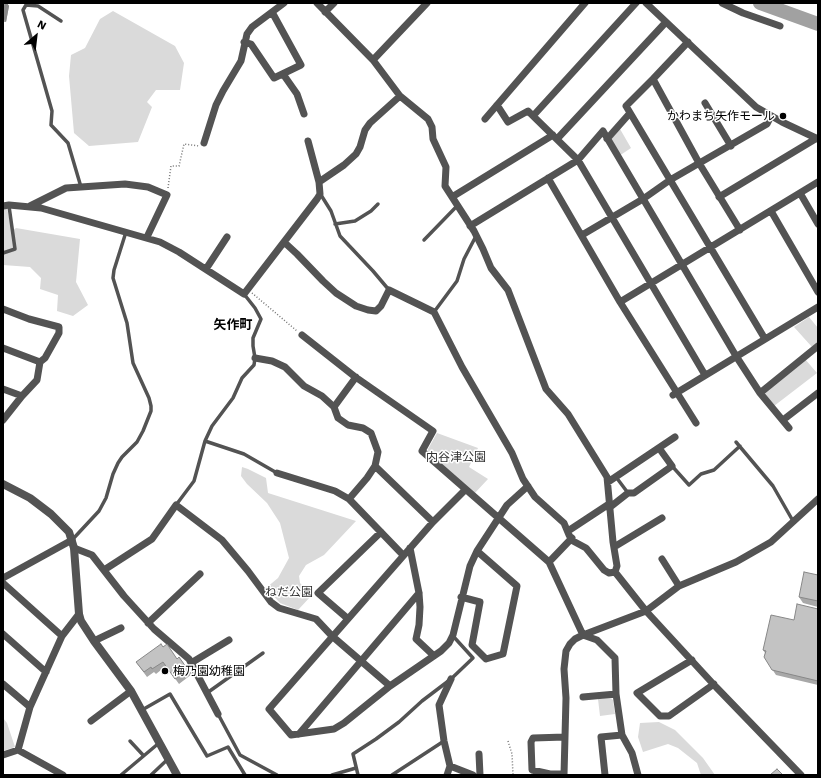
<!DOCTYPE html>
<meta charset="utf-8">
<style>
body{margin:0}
#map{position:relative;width:821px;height:778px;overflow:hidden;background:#fff;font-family:"Work Sans",sans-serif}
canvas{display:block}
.frame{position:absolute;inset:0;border:4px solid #000;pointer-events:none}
.north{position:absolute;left:16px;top:16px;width:40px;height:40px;-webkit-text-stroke:3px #fff;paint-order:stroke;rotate:28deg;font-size:11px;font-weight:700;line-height:16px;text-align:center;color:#000}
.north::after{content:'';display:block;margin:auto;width:14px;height:18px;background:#000;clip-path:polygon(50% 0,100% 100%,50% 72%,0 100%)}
</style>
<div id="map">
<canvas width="821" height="778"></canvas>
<div class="frame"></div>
<div class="north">N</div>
</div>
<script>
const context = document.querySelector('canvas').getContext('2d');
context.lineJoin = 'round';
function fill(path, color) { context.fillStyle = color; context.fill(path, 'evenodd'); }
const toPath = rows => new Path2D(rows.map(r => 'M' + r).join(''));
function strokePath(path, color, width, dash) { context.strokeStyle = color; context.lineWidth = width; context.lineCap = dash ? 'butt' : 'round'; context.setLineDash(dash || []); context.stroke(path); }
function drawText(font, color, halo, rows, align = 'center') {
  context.font = font + ' "Work Sans","Noto Sans JP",sans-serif'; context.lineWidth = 3; context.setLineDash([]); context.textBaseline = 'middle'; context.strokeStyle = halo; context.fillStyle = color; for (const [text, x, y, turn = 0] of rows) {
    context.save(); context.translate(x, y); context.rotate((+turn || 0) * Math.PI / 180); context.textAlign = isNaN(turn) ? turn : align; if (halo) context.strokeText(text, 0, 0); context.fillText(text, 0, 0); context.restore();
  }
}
fill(toPath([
 [113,11,175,46,184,63,180,90,156,90,147,102,152,107,138,142,89,146,74,133,69,76,71,55,85,48,100,19],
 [620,129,631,148,619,156,611,143,612,138],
 [7,208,12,231,16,228,80,239,76,282,88,305,73,316,57,311,58,295,40,289,41,278,30,267,3,265,3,209],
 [809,317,818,328,818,342,812,347,794,327],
 [805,359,817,373,774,406,765,395,766,390],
 [437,433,478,448,469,467,488,479,474,494,428,453,428,449],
 [242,467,248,469,266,478,268,493,356,521,324,555,306,565,299,576,300,583,312,595,298,610,280,603,266,588,278,578,289,558,280,523,267,503,247,484,241,476],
 [610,697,613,700,615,714,600,716,598,699],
 [3,718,7,723,15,747,3,751],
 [659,722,675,730,703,758,715,775,701,775,697,763,678,748,668,744,643,752,638,737,640,723]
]), '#dadada');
strokePath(toPath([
 [760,3,818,24]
]), '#a1a1a1', 14);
strokePath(toPath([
 [168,188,171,166,179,166,184,144,199,146],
 [252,293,297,331],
 [508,741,512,754,513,775]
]), '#757575', 1.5, [1, 2]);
strokePath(toPath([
 [61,21,38,6,26,5,23,10,52,111,51,125,68,143,81,187],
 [321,195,331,211,340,236,373,271,389,290],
 [335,224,355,221,371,211,378,204],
 [424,240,457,206],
 [3,253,15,249,9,206],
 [434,312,457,281,464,259,476,236],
 [205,441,244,454,277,473],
 [736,442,773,486,793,521],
 [672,466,689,485,701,474,714,470,740,446],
 [616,477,628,493],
 [176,505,194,481,205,441,212,426,233,398,242,378,254,365,255,358,253,346,253,338,261,319,255,308,244,294],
 [72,540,99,511,106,498,113,474,118,463,122,457,137,442,143,431,151,411,151,406,149,398,133,363,127,323,113,278,114,270,126,232],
 [207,693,263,653],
 [142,710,170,694,207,756,228,747,245,775],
 [218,714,240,755,277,775],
 [130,741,143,755],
 [121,775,159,743],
 [151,775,168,759],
 [332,775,356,768],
 [358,775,353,754,376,739,399,722,422,701,451,679,473,658,453,636],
 [392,775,444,741]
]), '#535353', 3.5);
strokePath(toPath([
 [317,3,373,60,400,96,428,119,432,127,433,139,446,167,445,186,474,231,483,249,491,268,508,290,546,389,568,414,607,477,613,542,617,566,615,572,646,611,716,687,801,775],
 [646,3,756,107,782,122,818,139],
 [722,3,743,13,780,26],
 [325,12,334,3],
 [244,42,251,44,274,78,301,65,272,12],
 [688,42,653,79,626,106,765,339],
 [373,60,427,3],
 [283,74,297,94,304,114],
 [653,79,699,163,740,230],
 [705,103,731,146],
 [497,105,508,122,528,111,578,160,705,375],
 [533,116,636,3],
 [485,119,585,3],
 [557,139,666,22],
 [607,139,630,113],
 [204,143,216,105,223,91,241,61,247,34,252,27,284,3],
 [548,178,620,302,696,423],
 [319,182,344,165,356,154,360,147,365,130,370,123,400,96],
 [800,193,818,224],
 [452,197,553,135],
 [719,197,817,138],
 [3,206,9,205,41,208,160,242,179,252,244,294,317,199,320,194,319,182,308,141],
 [30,206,66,188,125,184,148,187,167,195,147,237],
 [771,211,818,292],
 [470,226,578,160,603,131,736,356,760,393,789,428],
 [582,235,643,199,670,180,767,124,771,116],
 [284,242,297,254,323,281,336,293,356,306,368,310,376,311,381,306,389,290,434,312,462,367,512,453,523,479,535,497,564,523,569,535,573,541,586,548,604,570,609,573,615,572],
 [206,269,227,237],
 [620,302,818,182],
 [3,309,29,319,59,327,59,333,45,358,40,362,3,348],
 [302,335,354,376,433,431,422,451,549,562,583,635,646,611,679,586,736,562,771,542,818,499],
 [255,358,272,361,285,367,304,386,322,396,334,407,338,418,348,425,363,428,371,433,378,452,375,466,367,478,349,499,335,491,277,473],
 [3,389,22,396],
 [760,393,818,346],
 [673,395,818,307],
 [334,407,356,377],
 [3,420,22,396,37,380,40,362],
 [783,420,818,393],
 [375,466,433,522],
 [608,482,675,437],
 [465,490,433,522,269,709,291,735,334,729,344,723,390,686,441,651,449,643,453,635,470,566,477,551,507,505,528,486],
 [349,499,403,555],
 [609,508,628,493,634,493,672,466,659,448],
 [568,531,609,504],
 [614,547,662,518],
 [74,548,92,555,124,596,154,629,189,659,218,714],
 [410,548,419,593,420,607,419,625,416,639,433,655],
 [662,559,679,586],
 [549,562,572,538],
 [104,570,152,539,176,505,222,540,248,571,271,602,279,608,316,619,332,636,390,686],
 [3,578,72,540],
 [3,583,62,636],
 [461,597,480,602,472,645,486,659,503,654,517,586,477,551],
 [347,618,318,593,381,532],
 [148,623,200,574],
 [3,634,46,672],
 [94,641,121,628],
 [692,660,637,693,660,716,669,716,714,684],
 [191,663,229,640],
 [3,684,30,707],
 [583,697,616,694],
 [91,721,131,691],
 [299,734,419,593],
 [18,750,30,707,62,636,79,614],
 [479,754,480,775],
 [3,755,18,750,63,775],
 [450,766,473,775],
 [564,774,550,774,532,770,531,742,533,738,565,737],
 [447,775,450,766,444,741,439,705,451,679],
 [564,775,566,698,564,669,566,651,570,644,575,639,583,635,597,640,615,658,616,694,622,735,632,753,638,775],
 [605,775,601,737,622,735]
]), '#535353', 7);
strokePath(toPath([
 [3,484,30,498,51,514,69,532,74,548,79,614,81,621,94,641,131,691,177,775]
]), '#535353', 8);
fill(toPath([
 [3,3,7,3,9,6,6,22,3,22],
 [818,575,818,607,803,603,799,597],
 [818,609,818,685,776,675,764,657,765,653,763,650,794,620],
 [163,647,177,659,179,657,192,674,179,684,166,666,156,674,154,672,147,677,136,662]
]), '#a8a8a8');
fill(toPath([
 [5,3,7,3,9,6,6,22,3,18]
]), '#888');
const building = toPath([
 [3,3,5,3,3,18,3,3],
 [804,572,818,575,818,601,799,597,804,572],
 [797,604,818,609,818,681,772,670,764,657,766,651,763,650,771,615,794,620,797,604],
 [161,644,163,647,167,644,177,659,179,657,188,670,175,679,163,662,152,669,151,667,144,672,136,662,161,644],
 [777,769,783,775,770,775,777,769]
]);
fill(building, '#c3c3c3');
strokePath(building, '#888', 1);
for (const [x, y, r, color] of [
 [783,116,4,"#000"],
 [165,671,4,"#000"]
]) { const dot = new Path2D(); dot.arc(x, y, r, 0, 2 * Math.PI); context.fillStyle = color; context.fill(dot); strokePath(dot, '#fff', 1.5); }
drawText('12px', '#000', '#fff', [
 ["かわまち矢作モール",775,116],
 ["梅乃園幼稚園",173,671,"left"]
], 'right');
drawText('12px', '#313131', '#fff', [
 ["内谷津公園",456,457],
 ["ねだ公園",289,592]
]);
drawText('bold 13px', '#000', '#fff', [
 ["矢作町",233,325]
]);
</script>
